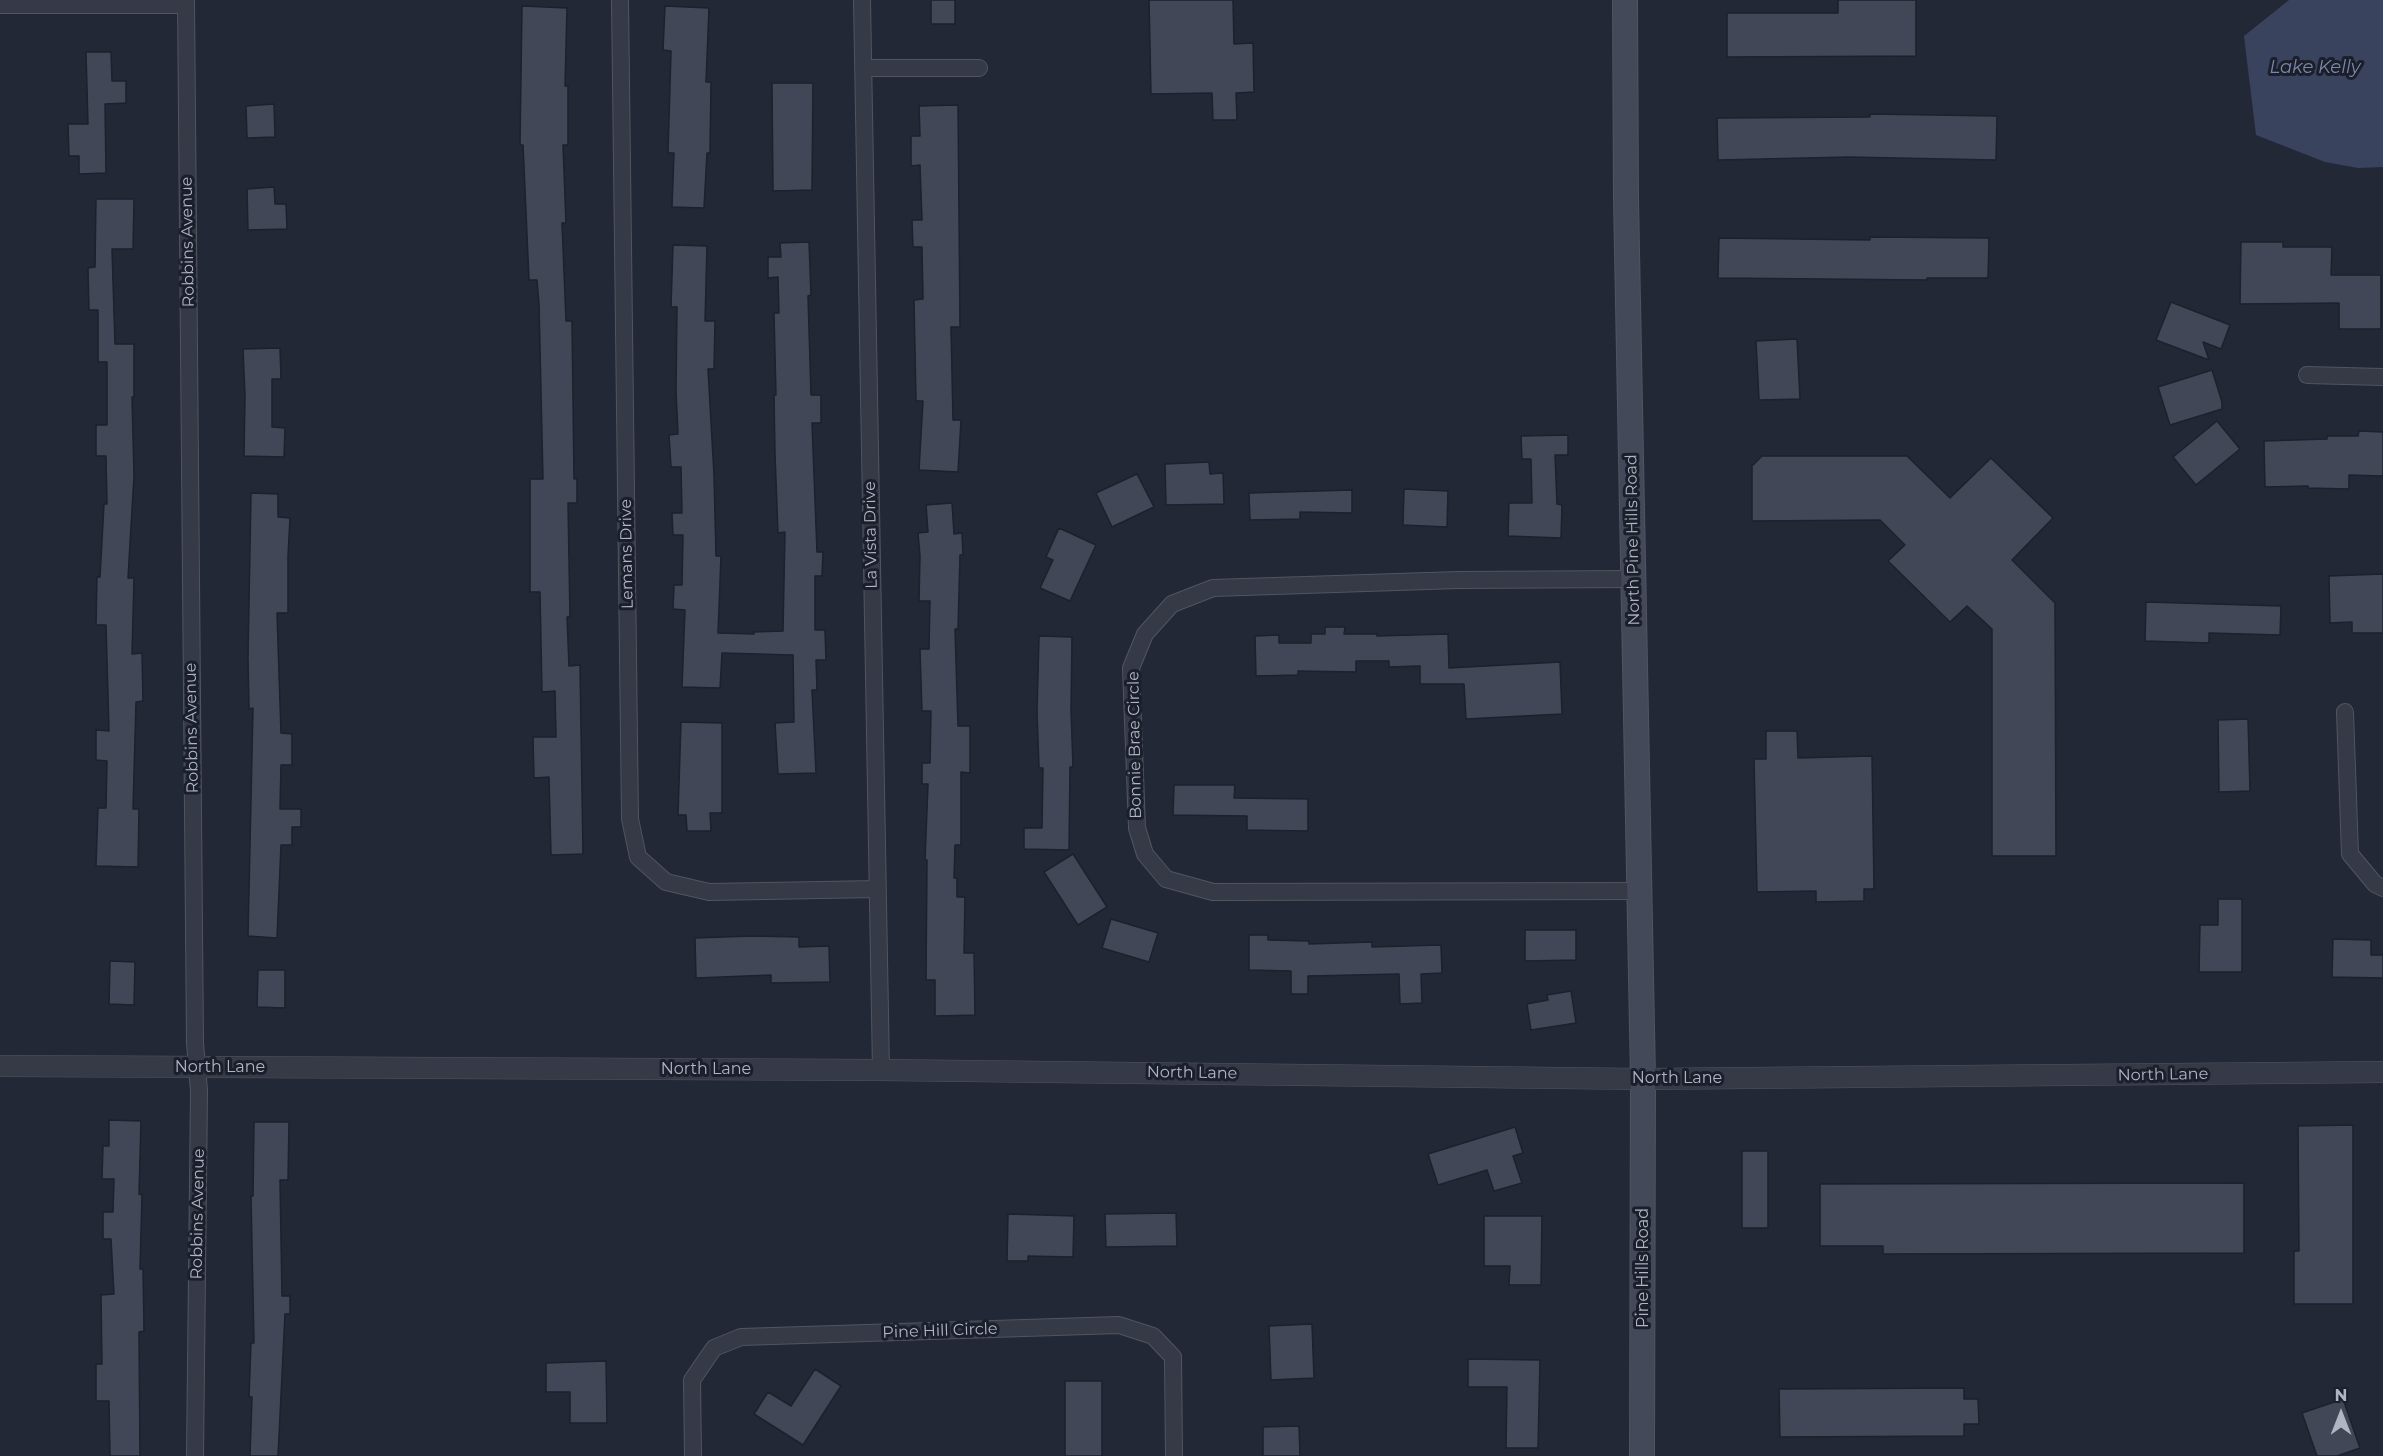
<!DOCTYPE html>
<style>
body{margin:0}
#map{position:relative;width:2383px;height:1456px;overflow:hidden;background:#232836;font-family:Montserrat,sans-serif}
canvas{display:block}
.north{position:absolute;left:2311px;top:1384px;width:60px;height:60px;-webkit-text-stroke:4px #1b1f2b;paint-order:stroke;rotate:0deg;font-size:16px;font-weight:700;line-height:24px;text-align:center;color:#b1b5c3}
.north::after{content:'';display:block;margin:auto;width:21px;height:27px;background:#b1b5c3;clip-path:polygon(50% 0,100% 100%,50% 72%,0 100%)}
</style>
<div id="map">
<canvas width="2383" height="1456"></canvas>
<div class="north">N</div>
</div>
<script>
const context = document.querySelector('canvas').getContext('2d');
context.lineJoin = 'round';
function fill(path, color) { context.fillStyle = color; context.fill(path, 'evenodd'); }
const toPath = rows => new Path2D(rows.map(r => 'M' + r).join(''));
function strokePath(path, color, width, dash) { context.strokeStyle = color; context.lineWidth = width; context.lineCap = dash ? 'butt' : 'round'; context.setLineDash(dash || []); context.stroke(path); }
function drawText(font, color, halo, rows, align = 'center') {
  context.font = font + ' Montserrat,sans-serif'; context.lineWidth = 6; context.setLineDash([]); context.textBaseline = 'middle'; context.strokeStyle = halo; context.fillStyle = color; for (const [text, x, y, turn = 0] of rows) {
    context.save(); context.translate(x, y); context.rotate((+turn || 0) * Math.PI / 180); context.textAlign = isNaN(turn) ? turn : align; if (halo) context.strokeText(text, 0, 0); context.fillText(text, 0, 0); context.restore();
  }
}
fill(toPath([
 [2289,0,2383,0,2383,167,2358,168,2325,162,2256,135,2244,36]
]), '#39435e');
const building = toPath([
 [931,0,955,0,955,24,931,24,931,0],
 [1149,0,1233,0,1234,44,1253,43,1254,92,1236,93,1237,120,1213,120,1212,93,1151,94,1149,0],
 [1838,0,1916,0,1916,56,1727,57,1727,13,1838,13,1838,0],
 [522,6,567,8,565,86,568,86,568,145,563,145,566,223,562,223,566,321,572,321,574,479,577,479,577,503,568,503,570,617,567,617,569,666,580,665,583,854,551,855,549,777,534,778,533,737,556,737,555,691,542,692,540,592,530,592,530,479,543,479,539,304,537,280,529,280,523,145,520,145,522,6],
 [665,6,709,8,706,82,711,82,710,153,707,153,704,208,672,207,674,153,668,153,671,51,663,50,665,6],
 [86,52,111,52,112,81,126,81,126,103,105,104,106,173,79,174,79,156,69,156,68,124,88,124,86,52],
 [772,83,813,83,812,190,773,191,772,83],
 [274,104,275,137,247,138,246,106,274,104],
 [958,105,960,327,951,327,953,420,961,420,958,472,919,470,923,401,916,401,914,300,923,299,922,247,913,247,912,220,922,220,920,165,911,166,911,136,920,136,919,106,958,105],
 [1870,114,1997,116,1996,160,1848,157,1718,160,1717,118,1870,117,1870,114],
 [274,187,275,204,286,204,287,229,248,230,247,189,274,187],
 [96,199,134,199,133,249,112,249,115,344,134,344,134,397,132,397,134,476,128,578,134,578,132,654,142,653,143,701,136,702,133,809,139,809,138,867,96,866,98,808,106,808,107,761,96,760,96,730,109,731,106,625,96,625,97,577,100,577,104,504,107,504,106,456,96,456,96,425,107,425,107,362,98,362,98,310,89,310,88,268,95,267,96,199],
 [1870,237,1989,238,1988,278,1927,278,1927,280,1718,278,1719,238,1870,240,1870,237],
 [809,242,811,295,808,296,811,395,821,395,821,423,812,423,817,552,823,552,822,576,815,576,815,630,825,630,826,660,816,660,817,690,812,690,816,773,778,774,775,723,794,722,793,655,722,653,720,688,682,687,685,610,673,609,674,585,682,585,683,535,673,535,672,513,682,513,681,467,671,467,669,435,678,434,676,391,677,307,671,307,673,245,707,246,705,321,715,321,714,369,708,369,714,475,716,556,721,556,718,633,754,634,754,632,783,631,785,532,778,533,775,454,774,395,776,395,774,313,779,313,778,277,768,278,768,257,781,257,780,243,809,242],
 [2241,242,2283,242,2283,247,2332,247,2331,275,2381,275,2381,329,2339,329,2339,303,2240,304,2241,242],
 [2171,302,2230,325,2221,349,2203,342,2209,360,2156,340,2171,302],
 [1797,339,1800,399,1759,400,1756,341,1797,339],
 [280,348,281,379,272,379,272,427,285,428,284,457,244,456,245,396,243,349,280,348],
 [2212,370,2222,402,2222,409,2170,425,2158,387,2212,370],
 [2217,421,2240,449,2196,485,2173,457,2217,421],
 [2359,431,2383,432,2383,476,2349,475,2349,489,2308,488,2308,486,2265,487,2264,441,2327,439,2327,436,2358,436,2359,431],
 [1568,435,1568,455,1555,455,1557,504,1562,505,1561,538,1508,536,1509,503,1532,503,1531,459,1522,459,1521,436,1568,435],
 [1762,456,1907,456,1950,498,1991,458,2053,518,2012,560,2055,603,2056,856,1992,856,1992,629,1967,606,1950,622,1888,561,1905,545,1880,520,1752,521,1752,466,1762,456],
 [1209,462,1210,474,1223,473,1224,504,1166,505,1165,464,1209,462],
 [1137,474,1154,507,1112,527,1096,493,1137,474],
 [1404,489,1448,491,1447,527,1403,525,1404,489],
 [1352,490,1352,513,1300,512,1300,519,1250,520,1249,493,1352,490],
 [251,493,278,494,278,517,290,518,288,556,288,613,277,613,281,733,292,734,292,765,281,765,280,809,301,809,301,827,292,827,292,845,281,845,277,938,248,936,253,708,249,709,248,657,251,493],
 [952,503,954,534,962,533,963,555,960,555,958,629,955,629,958,726,970,726,970,773,961,772,961,845,955,845,954,878,957,878,957,897,965,897,964,953,974,953,975,1015,935,1016,935,980,926,980,927,860,925,860,928,784,922,784,922,763,930,763,931,711,922,711,920,649,929,649,930,601,919,601,920,556,918,533,928,532,926,505,952,503],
 [1059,528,1096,545,1070,601,1040,588,1053,560,1046,557,1059,528],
 [2383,574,2383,633,2352,633,2352,622,2330,623,2329,576,2383,574],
 [2146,602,2281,606,2280,635,2209,633,2209,643,2145,641,2146,602],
 [1325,627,1345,627,1344,634,1377,634,1377,636,1448,634,1449,668,1560,662,1562,714,1466,719,1464,684,1420,684,1420,666,1389,667,1389,661,1356,661,1356,672,1298,671,1298,675,1256,676,1255,636,1279,635,1279,643,1311,643,1311,634,1325,634,1325,627],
 [1039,636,1072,637,1071,710,1073,767,1070,767,1069,850,1024,849,1024,828,1042,828,1043,768,1039,768,1037,711,1039,636],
 [2248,719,2250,791,2219,792,2218,720,2248,719],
 [681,722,722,723,722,813,710,813,711,831,687,831,686,815,678,815,681,722],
 [1766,731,1797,731,1798,758,1872,756,1874,889,1864,889,1864,901,1816,902,1816,891,1757,892,1754,759,1766,759,1766,731],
 [1174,785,1235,785,1234,798,1308,799,1308,831,1247,830,1247,816,1173,815,1174,785],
 [1073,854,1107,907,1078,925,1044,872,1073,854],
 [2218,899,2242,899,2242,972,2199,972,2200,925,2218,925,2218,899],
 [1111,919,1158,933,1149,962,1102,948,1111,919],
 [1525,930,1576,930,1576,960,1525,961,1525,930],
 [1249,935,1268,935,1268,940,1309,941,1309,944,1372,942,1372,947,1441,945,1442,973,1421,974,1422,1003,1400,1004,1399,974,1308,976,1308,994,1291,994,1291,971,1249,970,1249,935],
 [752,936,799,937,799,947,829,946,830,982,771,983,771,975,696,978,695,938,752,936],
 [2333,939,2371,940,2371,955,2383,955,2383,978,2332,977,2333,939],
 [110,961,135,962,134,1005,109,1004,110,961],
 [258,970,285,970,285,1008,257,1007,258,970],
 [1571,991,1576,1023,1531,1030,1527,1004,1548,1000,1547,995,1571,991],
 [109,1120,141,1121,139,1194,142,1195,140,1269,143,1269,144,1331,139,1332,140,1456,110,1456,109,1401,96,1401,96,1364,102,1364,101,1295,114,1294,111,1239,103,1239,103,1212,113,1212,114,1179,102,1179,103,1146,109,1146,109,1120],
 [254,1122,289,1122,288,1180,280,1180,282,1296,290,1296,290,1314,285,1314,278,1456,250,1456,252,1397,249,1397,251,1343,254,1343,251,1196,253,1196,254,1122],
 [2353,1125,2353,1304,2294,1304,2294,1251,2299,1251,2298,1126,2353,1125],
 [1515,1127,1523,1153,1513,1156,1522,1183,1494,1191,1487,1170,1438,1185,1428,1154,1515,1127],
 [1742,1151,1768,1151,1768,1228,1742,1228,1742,1151],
 [2244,1183,2244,1253,1883,1254,1883,1246,1820,1246,1820,1184,2244,1183],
 [1176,1213,1177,1246,1106,1247,1105,1214,1176,1213],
 [1008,1214,1074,1216,1073,1257,1028,1256,1028,1261,1007,1261,1008,1214],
 [1484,1216,1542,1216,1541,1285,1509,1285,1510,1266,1484,1266,1484,1216],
 [1312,1324,1314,1378,1271,1380,1269,1326,1312,1324],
 [1468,1359,1540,1360,1538,1448,1506,1448,1507,1387,1468,1387,1468,1359],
 [606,1361,607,1423,570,1423,570,1392,546,1392,546,1363,606,1361],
 [815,1369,841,1386,803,1445,754,1414,768,1392,791,1406,815,1369],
 [1065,1381,1102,1381,1102,1456,1065,1456,1065,1381],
 [1964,1388,1964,1399,1978,1399,1979,1424,1964,1424,1964,1436,1780,1437,1779,1389,1964,1388],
 [2343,1399,2360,1448,2337,1456,2317,1456,2302,1413,2343,1399],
 [1299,1426,1300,1456,1263,1456,1263,1427,1299,1426]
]);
fill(building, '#424757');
strokePath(building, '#1d212d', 1.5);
const minor = toPath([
 [186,0,195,1043,199,1091,195,1456],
 [620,0,630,819,638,857,666,882,709,892,877,889],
 [862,0,881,1070],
 [0,5,186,5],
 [863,68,979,68],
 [2307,375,2383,377],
 [1634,579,1458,580,1213,588,1172,604,1145,634,1131,668,1137,828,1145,854,1166,879,1213,892,1640,891],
 [2345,712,2350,854,2375,884,2383,888],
 [693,1456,692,1380,714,1348,741,1337,1119,1325,1153,1336,1173,1357,1174,1456]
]);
const tertiary = toPath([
 [0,1066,881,1070,1643,1079,2383,1072]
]);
const secondary = toPath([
 [1625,0,1626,199,1643,1079,1642,1456]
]);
strokePath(minor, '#515561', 18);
strokePath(tertiary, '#515561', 22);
strokePath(secondary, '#515561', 26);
strokePath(minor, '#363a47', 16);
strokePath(tertiary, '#363a47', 21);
strokePath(secondary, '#444959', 24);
drawText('16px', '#b1b5c3', '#1b1f2b', [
 ["Robbins Avenue",188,242,-91],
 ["La Vista Drive",871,535,-91],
 ["North Pine Hills Road",1633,540,-91],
 ["Lemans Drive",627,554,-91],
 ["Robbins Avenue",192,728,-91],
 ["Bonnie Brae Circle",1135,745,-91],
 ["North Lane",220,1067],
 ["North Lane",706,1069],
 ["North Lane",1192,1073,1],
 ["North Lane",2163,1075,-1],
 ["North Lane",1677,1078],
 ["Robbins Avenue",198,1214,-89],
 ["Pine Hills Road",1643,1268,-90],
 ["Pine Hill Circle",940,1331,-2]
]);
drawText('italic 18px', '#7c87a9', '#1b1f2b', [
 ["Lake Kelly",2315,68]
]);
</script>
